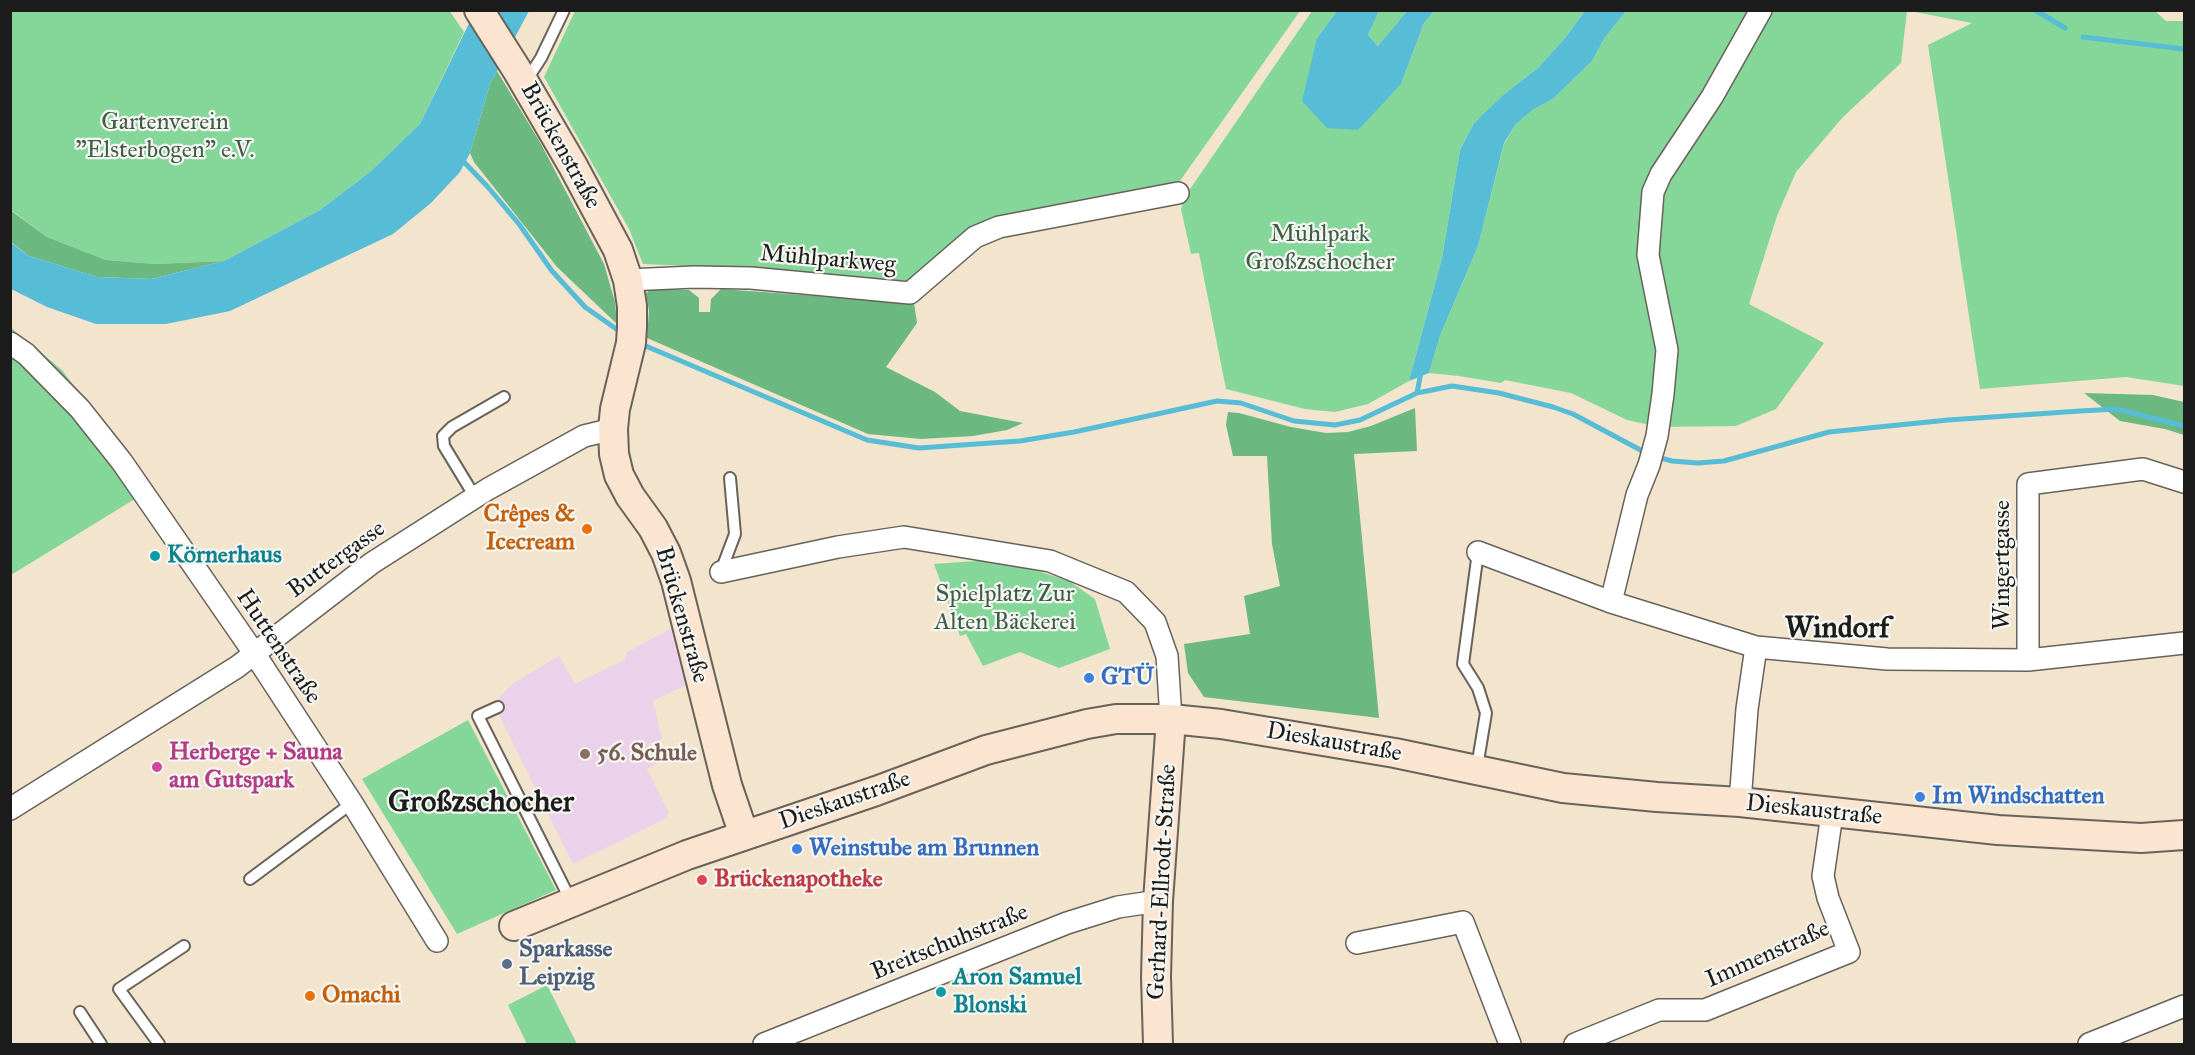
<!DOCTYPE html>
<meta charset="utf-8">
<style>
body{margin:0}
#map{position:relative;width:2195px;height:1055px;overflow:hidden;background:#f2e4cd;font-family:"IM FELL Great Primer",serif}
canvas{display:block}
.frame{position:absolute;inset:0;border:12px solid #1c1c1c;pointer-events:none}
</style>
<div id="map">
<canvas width="2195" height="1055"></canvas>
<div class="frame"></div>
</div>
<script>
const context = document.querySelector('canvas').getContext('2d');
context.lineJoin = 'round';
function fill(path, color) { context.fillStyle = color; context.fill(path, 'evenodd'); }
const toPath = rows => new Path2D(rows.map(r => 'M' + r).join(''));
function strokePath(path, color, width, dash) { context.strokeStyle = color; context.lineWidth = width; context.lineCap = dash ? 'butt' : 'round'; context.setLineDash(dash || []); context.stroke(path); }
function drawText(font, color, halo, rows, align = 'center') {
  context.font = font + ' "IM FELL Great Primer",serif'; context.lineWidth = 4.5; context.setLineDash([]); context.textBaseline = 'middle'; context.strokeStyle = halo; context.fillStyle = color; for (const [text, x, y, turn = 0] of rows) {
    context.save(); context.translate(x, y); context.rotate((+turn || 0) * Math.PI / 180); context.textAlign = isNaN(turn) ? turn : align; if (halo) context.strokeText(text, 0, 0); context.fillText(text, 0, 0); context.restore();
  }
}
fill(toPath([
 [672,628,686,685,653,701,662,739,648,744,657,763,647,769,668,811,667,818,573,864,497,711,491,707,511,685,559,656,575,684,626,659,627,652]
]), '#ecd1ea');
fill(toPath([
 [449,10,464,32,420,124,370,172,320,210,224,261,155,264,106,260,47,237,11,210,11,11],
 [2154,10,2166,21,2184,21,2184,386,2126,377,1980,389,1928,45,1972,23,1910,11],
 [575,11,1300,11,1175,188,1005,215,982,222,970,230,911,281,755,269,643,264,629,229,544,77],
 [1312,11,1337,11,1317,38,1401,84,1424,23,1434,11,1585,11,1565,38,1539,67,1503,95,1474,123,1460,150,1442,258,1409,381,1368,404,1335,412,1305,409,1226,389,1199,253,1191,254,1181,209,1186,195],
 [1379,11,1407,11,1378,46,1368,35],
 [1626,11,1907,11,1901,63,1843,117,1796,172,1777,216,1749,304,1824,343,1776,409,1736,426,1659,427,1627,420,1571,393,1505,380,1501,383,1459,376,1429,373,1440,336,1478,246,1504,144,1516,124,1534,109,1553,99,1592,61,1604,39],
 [10,327,62,370,151,489,11,575],
 [990,560,1028,568,1069,581,1095,599,1110,649,1059,668,1020,652,983,666,966,634,960,636,934,564],
 [468,720,556,890,457,934,362,779],
 [547,985,577,1044,527,1044,508,1005]
]), '#84d799');
fill(toPath([
 [497,71,541,144,604,264,615,302,617,324,557,267,474,162,470,153,490,84],
 [10,210,47,237,106,260,155,264,224,261,151,279,97,277,29,256,11,242],
 [650,289,689,290,699,298,699,312,710,312,711,299,721,289,914,303,917,323,886,367,935,392,960,411,1023,423,1007,430,973,436,921,439,868,434,647,338,649,311,646,294],
 [2084,393,2153,395,2184,402,2184,435,2165,429,2120,421],
 [1415,408,1417,451,1354,454,1379,718,1204,697,1188,673,1184,644,1250,634,1244,596,1280,586,1272,544,1267,456,1233,456,1226,425,1228,412,1239,413,1291,427,1326,433,1348,432,1371,426]
]), '#6bb881');
fill(toPath([
 [475,11,529,11,490,84,470,153,460,172,431,203,393,234,230,311,166,324,96,324,47,307,11,289,10,242,29,256,97,277,151,279,224,261,320,210,370,172,420,124],
 [1337,11,1379,11,1368,35,1378,46,1407,11,1434,11,1424,23,1401,84,1358,130,1327,128,1302,101,1317,38],
 [1585,11,1626,11,1604,39,1592,61,1553,99,1534,109,1516,124,1504,143,1478,246,1440,336,1429,373,1409,381,1442,258,1460,150,1474,123,1503,95,1539,67,1565,38]
]), '#57bcd6');
strokePath(toPath([
 [2035,10,2065,28],
 [2083,37,2184,49],
 [461,159,487,186,519,224,552,271,585,307,622,333],
 [641,344,867,440,919,448,1020,441,1074,432,1217,401,1241,403,1294,421,1335,425,1360,420,1417,393,1452,386,1499,393,1553,407,1573,414,1648,454],
 [1417,393,1421,372],
 [1657,457,1672,461,1698,463,1724,461,1829,432,1948,420,2080,411,2117,409,2184,426]
]), '#57bcd6', 5);
const service = toPath([
 [526,81,541,58,564,10],
 [475,497,444,446,443,436,452,427,504,397],
 [721,571,735,534,730,478],
 [498,707,478,716,571,901],
 [1477,767,1486,713,1478,688,1463,664,1478,552],
 [250,879,352,803],
 [80,1012,101,1044],
 [159,1044,119,989,184,946]
]);
const minor = toPath([
 [628,280,694,277,751,278,910,293,975,237,999,227,1178,193],
 [10,343,26,354,80,409,122,462,254,653,352,803,437,941],
 [1478,552,1611,602,1756,647,1887,659,2028,660,2184,643],
 [721,572,838,547,904,537,1050,561,1126,592,1155,622,1167,656,1171,719],
 [1611,602,1637,495,1649,465,1657,436,1663,394,1667,350,1648,255,1653,192,1661,174,1712,97,1761,10],
 [2028,660,2028,484,2143,469,2184,482],
 [1740,802,1747,709,1756,647],
 [10,809,237,667,372,563,488,489,584,436,613,429],
 [1357,943,1463,922,1510,1044],
 [764,1044,1067,923,1118,907,1158,901],
 [1575,1044,1659,1010,1705,1010,1849,952,1828,898,1823,876,1832,814],
 [2089,1044,2184,1006]
]);
const secondary = toPath([
 [479,10,517,70,573,166,618,250,628,280,632,306,632,327,631,343,615,409,613,429,614,454,619,475,630,496,653,528,666,553,676,581,727,785,744,835],
 [514,926,687,855,876,791,986,750,1087,724,1116,719,1171,719,1221,724,1395,753,1563,788,1657,797,1740,802,1998,830,2141,838,2184,835],
 [1158,1044,1156,977,1158,901,1171,719]
]);
strokePath(service, '#67625a', 14);
strokePath(minor, '#67625a', 24);
strokePath(secondary, '#67625a', 32);
strokePath(service, '#fff', 10);
strokePath(minor, '#fff', 21);
strokePath(secondary, '#fce5d0', 28);
for (const [x, y, r, color] of [
 [587,529,6,"#e8710a"],
 [155,556,6,"#0f9aa8"],
 [1089,678,6,"#3f7fe0"],
 [585,754,6,"#8d6e63"],
 [157,767,6,"#d1479c"],
 [1920,797,6,"#3f7fe0"],
 [797,849,6,"#3f7fe0"],
 [702,880,6,"#e0444e"],
 [507,964,6,"#5c6f8a"],
 [941,992,6,"#0f9aa8"],
 [310,996,6,"#e8710a"]
]) { const dot = new Path2D(); dot.arc(x, y, r, 0, 2 * Math.PI); context.fillStyle = color; context.fill(dot); strokePath(dot, '#f6f6f2', 2); }
drawText('24px', '#405d48', '#f6f6f2', [
 ["Gartenverein",165,123],
 ["\"Elsterbogen\" e.V.",165,151],
 ["Mühlpark",1320,235],
 ["Großzschocher",1320,263],
 ["Spielplatz Zur",1005,595],
 ["Alten Bäckerei",1005,623]
]);
drawText('24px', '#1c1c1c', '#f6f6f2', [
 ["Brückenstraße",560,146,61],
 ["Mühlparkweg",828,260,5],
 ["Buttergasse",337,560,-36],
 ["Wingertgasse",2003,565,-90],
 ["Brückenstraße",681,615,74],
 ["Huttenstraße",278,647,56],
 ["Dieskaustraße",1334,743,10],
 ["Dieskaustraße",845,801,-19],
 ["Dieskaustraße",1814,811,6],
 ["Gerhard-Ellrodt-Straße",1163,882,-87],
 ["Breitschuhstraße",950,943,-22],
 ["Immenstraße",1768,955,-24]
]);
drawText('bold 24px', '#c56008', '#f6f6f2', [
 ["Crêpes &",575,515],
 ["Icecream",575,543],
 ["Omachi",322,996,"left"]
], 'right');
drawText('bold 24px', '#0d838f', '#f6f6f2', [
 ["Körnerhaus",167,556],
 ["Aron Samuel",953,978],
 ["Blonski",953,1006]
], 'left');
drawText('bold 24px', '#366cbe', '#f6f6f2', [
 ["GTÜ",1101,678],
 ["Im Windschatten",1932,797],
 ["Weinstube am Brunnen",809,849]
], 'left');
drawText('bold 24px', '#b23c85', '#f6f6f2', [
 ["Herberge + Sauna",169,753],
 ["am Gutspark",169,781]
], 'left');
drawText('bold 24px', '#785e54', '#f6f6f2', [
 ["56. Schule",597,754]
], 'left');
drawText('bold 24px', '#be3a42', '#f6f6f2', [
 ["Brückenapotheke",714,880]
], 'left');
drawText('bold 24px', '#4e5e75', '#f6f6f2', [
 ["Sparkasse",519,950],
 ["Leipzig",519,978]
], 'left');
drawText('bold 30px', '#1c1c1c', '#f6f6f2', [
 ["Windorf",1837,630],
 ["Großzschocher",481,804]
]);
</script>
